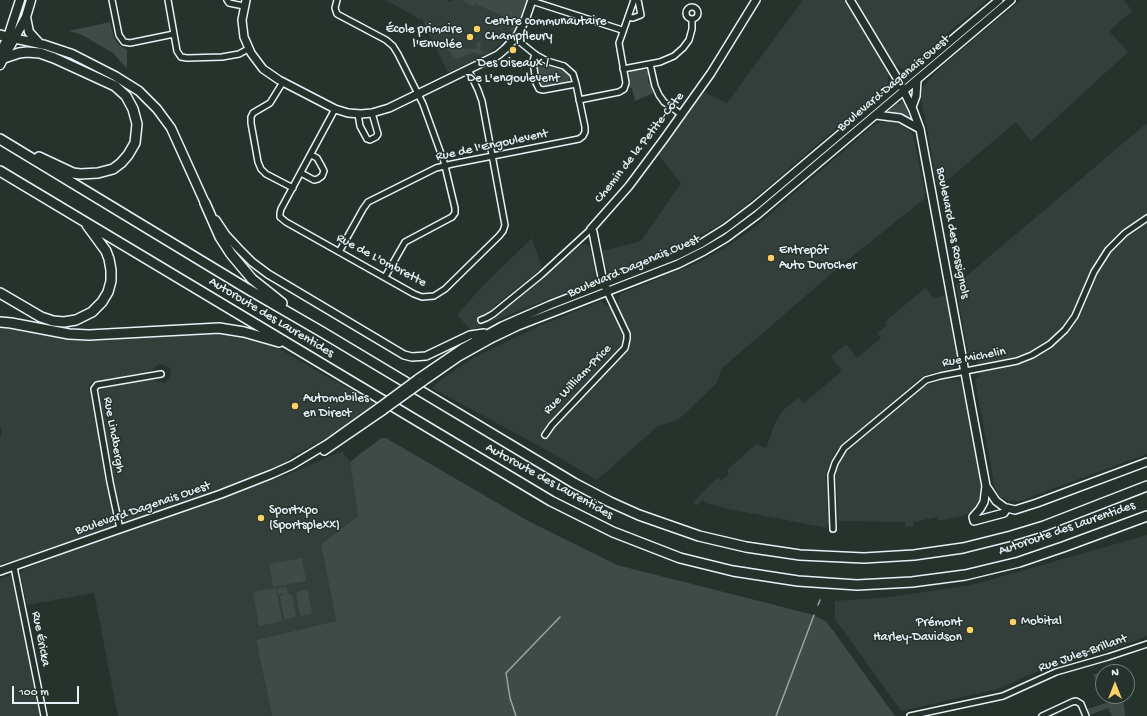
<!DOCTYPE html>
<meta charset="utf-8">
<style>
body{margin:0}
#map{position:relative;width:1147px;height:716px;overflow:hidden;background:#26332d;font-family:"Gochi Hand",sans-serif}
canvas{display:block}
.north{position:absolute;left:1095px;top:664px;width:40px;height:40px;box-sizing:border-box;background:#26332d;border:1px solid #747f7e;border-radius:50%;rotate:0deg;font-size:11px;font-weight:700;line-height:16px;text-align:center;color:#e8f1f8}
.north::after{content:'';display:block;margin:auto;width:14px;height:18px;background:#ffd166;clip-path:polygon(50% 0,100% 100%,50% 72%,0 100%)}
.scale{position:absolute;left:12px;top:686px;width:67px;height:18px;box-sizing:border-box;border:2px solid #e8f1f8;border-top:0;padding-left:5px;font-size:12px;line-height:14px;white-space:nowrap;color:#e8f1f8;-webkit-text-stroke:3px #26332d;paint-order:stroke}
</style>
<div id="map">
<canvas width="1147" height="716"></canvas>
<div class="north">N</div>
<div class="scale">100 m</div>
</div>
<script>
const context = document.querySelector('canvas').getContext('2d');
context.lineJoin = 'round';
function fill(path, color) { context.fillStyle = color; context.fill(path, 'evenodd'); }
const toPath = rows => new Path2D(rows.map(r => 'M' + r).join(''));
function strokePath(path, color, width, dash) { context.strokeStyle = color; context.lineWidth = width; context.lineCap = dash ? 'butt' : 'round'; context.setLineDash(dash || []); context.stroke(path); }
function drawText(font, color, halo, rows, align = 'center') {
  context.font = font + ' "Gochi Hand",sans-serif'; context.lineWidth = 3; context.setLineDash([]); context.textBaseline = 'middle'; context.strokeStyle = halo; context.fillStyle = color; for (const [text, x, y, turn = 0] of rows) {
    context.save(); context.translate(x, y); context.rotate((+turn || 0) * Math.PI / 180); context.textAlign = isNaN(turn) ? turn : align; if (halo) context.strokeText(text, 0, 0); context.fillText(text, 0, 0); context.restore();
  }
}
fill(toPath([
 [385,0,448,0,450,2,454,0,462,0,473,7,475,4,511,20,513,25,510,31,512,32,503,42,490,52,448,73,422,19,419,20,413,15],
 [803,0,987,0,906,68,901,69,896,66,888,76,888,84,745,206,718,226,667,252,619,271,613,273,610,272,606,268,602,251,641,241,681,183,658,154,704,92,727,103],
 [1021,0,1124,0,1132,11,1109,31,1128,52,1031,141,1016,122,938,188,921,97,922,89,927,81,947,62],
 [881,122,891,122,899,124,907,128,913,135,925,192,924,199,838,268,721,369,717,383,678,420,658,426,597,480,539,446,432,388,443,378,473,358,539,326,601,301,607,306,618,302,620,294,695,264,722,250,755,227,874,125],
 [1147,123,1147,454,1017,502,1008,501,1000,497,995,488,975,380,980,376,977,362,969,359,956,285],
 [532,238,542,268,493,307,499,314,548,274,581,245,585,244,590,246,595,271,594,281,471,330,457,315,481,288],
 [925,288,934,298,946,295,958,358,957,364,953,368,931,373,918,380,837,449,830,462,826,474,828,521,827,528,729,509,706,503,703,500,696,506,693,502,718,477,721,481,729,474,727,470,756,444,766,448,775,423,784,409,799,398,804,403,842,371,831,357,846,344,857,358,881,338,877,333,887,325,885,322],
 [0,325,42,333,197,331,234,332,268,343,278,348,324,375,377,403,331,435,291,457,287,461,287,462,276,469,238,484,126,522,122,520,120,514,97,392,102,388,152,379,164,383,170,378,171,370,167,366,159,364,149,372,93,383,89,385,89,389,114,522,113,525,110,528,27,558,0,564,0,438,2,431,0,426],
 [955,379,960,380,962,383,982,487,981,500,975,511,971,514,967,514,963,516,938,521,937,517,913,522,914,526,911,527,905,526,905,522,838,521,836,475,840,462,843,457,851,448,924,387,937,381],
 [342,451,350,462,358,516,321,544,336,621,256,640,272,716,118,716,94,593,27,605,20,574,22,571,24,569,85,546,287,475],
 [1147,535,1147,636,1114,649,1063,662,1049,666,998,689,901,711,835,619,835,601,890,597,972,585],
 [11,575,12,577,40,716,0,716,0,579]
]), '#333f3a');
fill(toPath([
 [462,0,527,0,518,22,512,32,510,30,513,25,510,24,511,20,475,4,473,7],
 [110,22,114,38,118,44,127,50,127,69,113,53,82,35,69,31],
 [477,42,481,42,480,50,483,51,483,54,471,53,457,59,453,56,447,48,476,49],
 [542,62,556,67,557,69,558,67,567,72,570,75,568,81,546,86,542,85,540,82,537,67,538,63],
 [643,69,646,70,648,72,648,80,653,93,635,101,632,88,629,87,628,77,631,71],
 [902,101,906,108,911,121,885,114,898,103,899,104,901,103,900,102],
 [381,438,386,438,530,522,617,565,810,614,826,621,895,716,272,716,256,640,336,621,321,544,358,516,350,462],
 [302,558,306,581,273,587,269,564],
 [286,587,288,593,292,595,296,616,295,617,286,619,284,618,280,597,281,595,286,593,278,594,277,588],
 [276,588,282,621,259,626,253,592],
 [307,590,308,592,312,613,311,614,302,616,300,615,296,594,297,592],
 [1117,665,1119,672,1103,672,1103,690,1093,675],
 [1107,696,1123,696,1125,716,1112,716,1108,708,1087,716,1084,710,1110,702]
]), '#3e4b47');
strokePath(toPath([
 [818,605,820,600],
 [516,716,510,698,506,673,560,617],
 [776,716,814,615]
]), '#98a3a5', 1.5);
const street = toPath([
 [112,0,119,35,124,42,130,43,174,34],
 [168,0,177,51,181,57,187,58,222,57,239,54,248,49],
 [227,0,229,3,244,6],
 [337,0,335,8,337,14,386,40,393,46,398,54,423,104,444,162,455,208,455,213,452,217,405,242,385,277],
 [532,1,622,30],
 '686 13a6 6 0 1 1 12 0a6 6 0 1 1-12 0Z',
 [628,17,633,18,641,15,638,0],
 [535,54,533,61,536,83,539,89,543,90,576,84],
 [650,64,655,86,659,95,664,102,682,115],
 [623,69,660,62,674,56,683,48,689,40,692,29,692,19],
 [283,82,270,103,253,113,251,117,251,123,258,162,261,169,266,174,293,188],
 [579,100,619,92,624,89,626,83,619,43,634,0],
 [335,109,281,209,280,213,280,217,286,222,414,294,422,297,434,296,445,289,499,236,503,231,505,225,482,101,478,90,468,69],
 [358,114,360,126,367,139,370,140,376,137,378,134,372,113],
 [301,173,314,180,318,179,322,176,324,171,322,167,317,158,311,155],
 [339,252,363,209,368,202,436,168,452,164,579,139,583,136,585,132,585,127,576,84,573,74,564,66,547,61,536,55,515,38],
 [481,320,486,318,493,314,541,275,591,229],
 [545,435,552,425,625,348,627,339,627,334,607,292],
 [120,529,110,482,94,389,97,385,161,374],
 [833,529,831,475,835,463,844,448,926,380,940,376,1017,361,1032,355,1050,344,1065,330,1075,316,1094,272,1108,250,1125,233,1147,218],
 [14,567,44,716],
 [910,716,1003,696,1056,672,1108,657,1147,644],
 [1042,716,1072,702,1076,701,1081,704,1086,716]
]);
const secondary = toPath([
 [246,0,242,20,244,37,251,53,263,69,279,80,335,109,348,113,361,114,372,113,389,108,498,55,505,49,517,36,525,20,532,0],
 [850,0,900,83,913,110,920,129,986,486,984,502,980,509,973,517,974,521,1004,513,1007,508,1015,510,1037,503,1147,462],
 [912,107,916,96,917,80],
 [876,115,900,118,920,129],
 [216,220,226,235,239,249,252,262,268,274,404,355,412,357,426,356,470,335,484,333],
 [606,288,602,277,593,232,591,229,629,186,664,139,711,73,756,0],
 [417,379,464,347,502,326,550,305,676,256,702,243,726,228,755,206,999,0],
 [423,382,459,357,493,338,518,326,678,264,704,251,726,238,757,215,1011,0],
 [324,451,384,410],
 [986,486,996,501,1004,507],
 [0,571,111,532,221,494,272,474,292,465,327,444,379,407]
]);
const primary = toPath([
 [26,17,29,32,39,43],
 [8,37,45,45,72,54,115,76,139,91,157,109,171,128,205,203],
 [0,53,8,37,20,0],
 [0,65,26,17,31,0]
]);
const highway = toPath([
 [0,35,8,37],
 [4,58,19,53,27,52,40,53,54,58,115,86,126,96,133,109,137,124,135,143,128,155,121,163,113,169,98,173,80,174,73,173,39,157],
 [0,139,246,288,322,332,574,483,610,502,639,515,699,536,746,547,800,555,864,558,914,555,963,548,1011,536,1044,526,1147,486],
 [0,171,551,501,613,532,680,558,733,571,798,581,857,585,912,582,965,575,1019,562,1063,547,1147,516],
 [205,203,220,237,231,254,252,279,282,303],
 [0,293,41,317,53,321,64,322,76,320,92,312,102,302,108,292,111,281,111,270,109,259,106,251,87,225],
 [0,322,11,323,69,334,89,335,219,328,244,332,279,342]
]);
strokePath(street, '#e8f1f8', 8);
strokePath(secondary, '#e8f1f8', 10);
strokePath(primary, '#e8f1f8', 11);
strokePath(highway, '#e8f1f8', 12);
strokePath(street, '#26332d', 5);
strokePath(secondary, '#26332d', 7);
strokePath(primary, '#26332d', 8);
strokePath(highway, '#26332d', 9);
const secondaryBridge = toPath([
 [379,407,417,379],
 [384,410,423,382]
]);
strokePath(secondaryBridge, '#e8f1f8', 10, []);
strokePath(secondaryBridge, '#26332d', 7);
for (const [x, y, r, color] of [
 [477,29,4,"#ffd166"],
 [470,37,4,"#ffd166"],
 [513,50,4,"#ffd166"],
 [771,258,4,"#ffd166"],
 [295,406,4,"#ffd166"],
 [261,518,4,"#ffd166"],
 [1013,622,4,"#ffd166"],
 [970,630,4,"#ffd166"]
]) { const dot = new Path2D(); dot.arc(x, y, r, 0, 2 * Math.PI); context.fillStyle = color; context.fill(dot); strokePath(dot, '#26332d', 1.5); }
drawText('13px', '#e8f1f8', '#26332d', [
 ["Centre communautaire",485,22],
 ["Champfleury",485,37],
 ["École primaire",462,30,"right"],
 ["l'Envolée",462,45,"right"],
 ["Des Oiseaux /",513,64,"center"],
 ["De L'engoulevent",513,79,"center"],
 ["Entrepôt",779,251],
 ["Auto Durocher",779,266],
 ["Automobiles",303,399],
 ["en Direct",303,414],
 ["SportXpo",269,511],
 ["(Sportsplexx)",269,526],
 ["Mobital",1021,622],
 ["Prémont",962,623,"right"],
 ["Harley-Davidson",962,638,"right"]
], 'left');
drawText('13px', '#e8f1f8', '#26332d', [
 ["Boulevard Dagenais Ouest",894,84,-40],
 ["Rue de l'Engoulevent",492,146,-12],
 ["Chemin de la Petite-Côte",640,148,-52],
 ["Boulevard des Rossignols",952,233,79],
 ["Rue de L'ombrette",381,261,28],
 ["Boulevard Dagenais Ouest",634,267,-23],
 ["Autoroute des Laurentides",271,318,31],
 ["Rue Michelin",974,358,-11],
 ["Rue William-Price",578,380,-46],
 ["Rue Lindbergh",113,435,80],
 ["Autoroute des Laurentides",549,482,29],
 ["Boulevard Dagenais Ouest",143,509,-19],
 ["Autoroute des Laurentides",1067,529,-19],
 ["Rue Éricka",40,639,79],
 ["Rue Jules-Brillant",1083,654,-19]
]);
</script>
